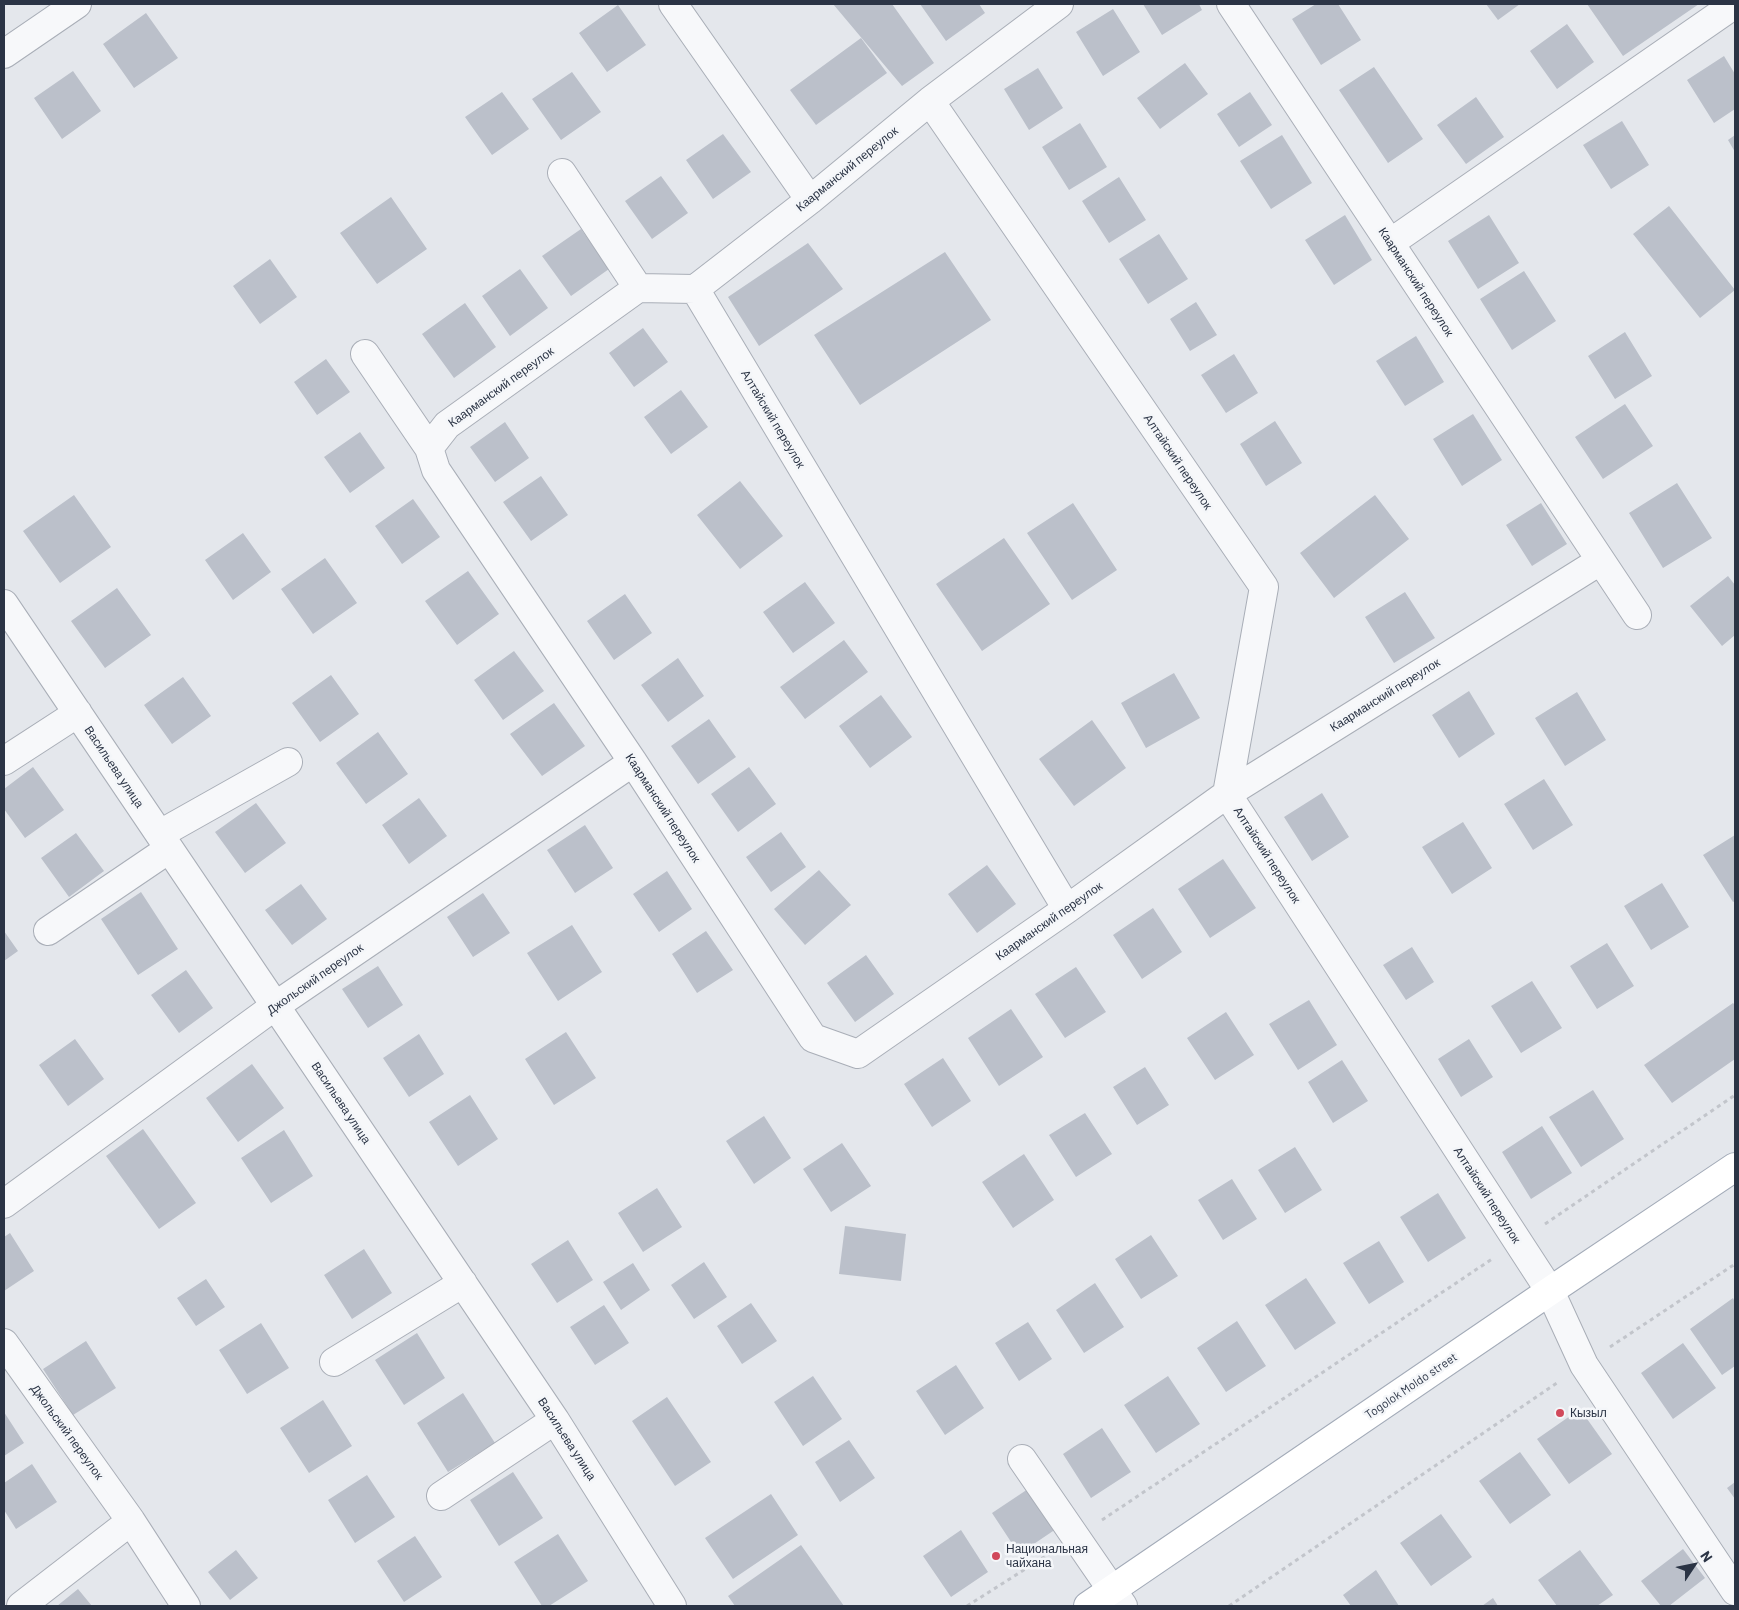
<!DOCTYPE html>
<meta charset="utf-8">
<style>
body{margin:0}
#map{position:relative;width:1739px;height:1610px;overflow:hidden;background:#e4e7ec;font-family:Barlow,sans-serif}
canvas{display:block}
.frame{position:absolute;inset:0;border:5px solid #2b3445;pointer-events:none}
.north{position:absolute;left:1669px;top:1540px;width:50px;height:50px;-webkit-text-stroke:4px #f4f6f9;paint-order:stroke;rotate:56deg;font-size:14px;font-weight:700;line-height:20px;text-align:center;color:#2b3445}
.north::after{content:'';display:block;margin:auto;width:18px;height:22px;background:#2b3445;clip-path:polygon(50% 0,100% 100%,50% 72%,0 100%)}
</style>
<div id="map">
<canvas width="1739" height="1610"></canvas>
<div class="frame"></div>
<div class="north">N</div>
</div>
<script>
const context = document.querySelector('canvas').getContext('2d');
context.lineJoin = 'round';
function fill(path, color) { context.fillStyle = color; context.fill(path, 'evenodd'); }
const toPath = rows => new Path2D(rows.map(r => 'M' + r).join(''));
function strokePath(path, color, width, dash) { context.strokeStyle = color; context.lineWidth = width; context.lineCap = dash ? 'butt' : 'round'; context.setLineDash(dash || []); context.stroke(path); }
function drawText(font, color, halo, rows, align = 'center') {
  context.font = font + ' Barlow,sans-serif'; context.lineWidth = 5; context.setLineDash([]); context.textBaseline = 'middle'; context.strokeStyle = halo; context.fillStyle = color; for (const [text, x, y, turn = 0] of rows) {
    context.save(); context.translate(x, y); context.rotate((+turn || 0) * Math.PI / 180); context.textAlign = isNaN(turn) ? turn : align; if (halo) context.strokeText(text, 0, 0); context.fillText(text, 0, 0); context.restore();
  }
}
fill(toPath([
 [833,4,892,4,934,63,902,86],
 [920,4,979,4,985,13,946,41],
 [1143,4,1199,4,1202,10,1162,35],
 [1316,4,1338,4,1361,40,1321,65,1292,19],
 [1486,4,1520,4,1498,20],
 [1587,4,1699,4,1623,56],
 [618,5,646,45,607,72,579,33],
 [1113,9,1140,52,1103,76,1076,32],
 [146,13,178,58,134,88,103,44],
 [1567,24,1594,62,1557,89,1530,51],
 [861,38,887,73,816,125,790,90],
 [1724,56,1735,74,1735,109,1714,123,1687,80],
 [1185,63,1208,94,1160,129,1137,98],
 [1374,67,1423,139,1388,163,1339,90],
 [1038,68,1063,108,1029,130,1004,89],
 [73,71,101,111,62,139,34,98],
 [572,72,601,112,561,140,532,99],
 [502,92,529,129,492,155,465,117],
 [1250,92,1272,125,1239,147,1217,114],
 [1476,97,1504,137,1466,164,1437,125],
 [1622,121,1649,165,1611,189,1583,145],
 [1080,123,1107,167,1069,190,1042,147],
 [723,134,751,172,713,199,686,160],
 [1282,135,1312,183,1271,209,1240,161],
 [1735,135,1735,152,1728,140],
 [661,176,688,213,652,239,625,201],
 [1119,177,1146,220,1109,243,1082,201],
 [391,197,427,249,377,284,340,233],
 [1669,206,1735,290,1700,318,1633,234],
 [1345,215,1372,260,1334,285,1305,240],
 [1489,215,1519,263,1478,289,1448,241],
 [581,229,609,269,571,296,542,256],
 [1159,234,1188,279,1148,304,1119,259],
 [808,243,843,289,759,346,728,297],
 [945,252,991,320,860,405,814,335],
 [270,259,297,297,260,324,233,286],
 [520,269,548,308,510,336,482,296],
 [1524,271,1556,321,1512,350,1480,299],
 [1196,302,1217,335,1190,351,1170,319],
 [465,303,496,347,454,378,422,334],
 [643,328,668,362,634,387,609,353],
 [1625,332,1652,376,1615,399,1588,356],
 [1416,336,1444,382,1405,406,1376,361],
 [1234,354,1258,393,1226,413,1201,375],
 [326,359,350,392,317,415,294,382],
 [681,390,708,427,671,454,644,417],
 [1625,404,1653,446,1603,479,1575,437],
 [1473,414,1502,460,1462,486,1433,439],
 [1275,421,1302,463,1266,486,1240,444],
 [505,422,529,458,495,482,470,447],
 [360,432,385,468,350,493,324,457],
 [541,476,568,515,531,541,503,502],
 [740,481,783,536,740,569,697,515],
 [1677,483,1712,538,1663,568,1629,513],
 [74,495,111,547,60,583,23,531],
 [1375,495,1409,539,1334,598,1300,553],
 [413,499,440,537,402,564,375,526],
 [1073,503,1117,570,1072,600,1027,533],
 [1541,503,1567,544,1532,566,1506,525],
 [243,533,271,572,233,600,205,560],
 [1004,538,1050,604,982,651,936,584],
 [325,558,357,603,313,634,281,589],
 [468,571,499,614,457,645,425,601],
 [1728,576,1735,585,1735,635,1722,646,1690,606],
 [805,582,835,623,793,653,763,612],
 [117,588,151,635,105,668,71,621],
 [1405,592,1435,638,1394,663,1365,617],
 [625,594,652,633,614,660,587,621],
 [844,640,868,672,805,719,780,687],
 [514,651,544,691,503,720,474,680],
 [678,658,704,696,668,722,641,685],
 [1174,673,1200,718,1146,748,1121,703],
 [331,675,359,714,320,742,292,703],
 [183,677,211,716,172,744,144,705],
 [1469,691,1495,734,1459,758,1432,715],
 [1577,692,1606,740,1565,766,1535,718],
 [881,695,912,737,870,768,839,726],
 [554,703,585,746,542,776,510,734],
 [709,719,736,757,698,784,671,746],
 [1092,720,1126,768,1074,806,1039,759],
 [378,732,408,774,366,804,336,763],
 [33,767,64,810,25,838,4,809,4,789],
 [749,767,776,804,738,832,711,794],
 [1544,779,1573,825,1533,850,1504,804],
 [1322,793,1349,837,1312,861,1284,817],
 [419,798,447,836,409,864,382,825],
 [256,803,286,843,245,873,215,832],
 [1463,822,1492,868,1452,894,1422,847],
 [585,825,613,868,575,893,547,850],
 [781,832,806,867,771,892,746,857],
 [76,833,104,871,69,897,41,858],
 [1735,835,1735,901,1733,902,1703,855],
 [1223,859,1256,908,1210,938,1178,889],
 [987,865,1016,904,977,933,948,894],
 [819,870,851,905,805,945,774,909],
 [667,871,692,909,659,932,633,894],
 [1662,883,1689,927,1651,950,1624,906],
 [301,884,327,919,292,945,265,910],
 [141,892,178,949,138,975,101,919],
 [483,893,510,933,473,957,447,917],
 [1153,908,1182,952,1142,979,1113,935],
 [572,925,602,972,558,1001,527,953],
 [4,931,18,951,4,961],
 [706,931,733,970,697,993,672,954],
 [1607,943,1634,986,1597,1009,1570,966],
 [1412,947,1434,982,1406,1000,1383,965],
 [866,955,894,994,855,1022,827,983],
 [378,966,403,1005,368,1028,342,989],
 [1076,967,1106,1012,1065,1038,1035,994],
 [186,970,213,1008,179,1033,151,995],
 [1532,981,1562,1028,1521,1053,1491,1006],
 [1309,1000,1337,1045,1298,1070,1269,1024],
 [1733,1003,1735,1005,1735,1059,1672,1103,1644,1065],
 [1011,1009,1043,1057,999,1086,968,1038],
 [1226,1012,1254,1055,1215,1080,1187,1038],
 [566,1032,596,1078,554,1105,525,1059],
 [419,1034,444,1074,409,1097,383,1058],
 [75,1039,104,1079,68,1106,39,1065],
 [1469,1039,1493,1077,1461,1097,1438,1059],
 [943,1058,971,1101,932,1127,904,1084],
 [1342,1060,1368,1101,1333,1123,1308,1082],
 [252,1064,284,1108,238,1142,206,1098],
 [1145,1067,1169,1105,1137,1125,1113,1087],
 [1593,1090,1624,1139,1581,1167,1549,1117],
 [470,1095,498,1139,458,1166,429,1122],
 [1085,1113,1112,1154,1076,1177,1049,1135],
 [764,1116,791,1158,754,1184,726,1141],
 [1542,1126,1572,1173,1531,1199,1502,1152],
 [143,1129,196,1203,159,1229,106,1156],
 [284,1130,313,1176,271,1203,241,1158],
 [842,1143,871,1186,831,1212,803,1169],
 [1295,1147,1322,1190,1285,1213,1258,1170],
 [1024,1154,1054,1200,1013,1228,982,1182],
 [1232,1179,1257,1219,1223,1240,1198,1200],
 [657,1188,682,1227,643,1252,618,1213],
 [1438,1193,1466,1238,1428,1262,1400,1217],
 [845,1226,906,1234,901,1281,839,1274],
 [10,1233,34,1271,4,1291,4,1237],
 [1151,1235,1178,1276,1141,1299,1115,1259],
 [568,1240,593,1280,557,1303,531,1264],
 [1379,1241,1404,1282,1369,1304,1343,1263],
 [364,1249,392,1293,352,1319,324,1275],
 [704,1262,727,1297,694,1319,671,1285],
 [633,1263,650,1290,621,1310,603,1282],
 [1306,1278,1336,1323,1295,1350,1265,1305],
 [206,1279,225,1307,196,1326,177,1298],
 [1095,1283,1124,1327,1084,1353,1056,1310],
 [1733,1298,1735,1302,1735,1366,1722,1375,1690,1329],
 [751,1303,777,1341,742,1364,717,1326],
 [604,1305,629,1343,595,1365,570,1327],
 [1237,1321,1266,1366,1226,1392,1197,1348],
 [1028,1322,1052,1359,1019,1381,995,1343],
 [261,1323,289,1368,247,1394,219,1350],
 [417,1333,445,1378,404,1405,375,1360],
 [86,1341,116,1388,73,1415,43,1369],
 [1683,1343,1716,1388,1673,1419,1641,1373],
 [956,1365,984,1408,945,1435,916,1391],
 [813,1376,842,1419,803,1446,774,1402],
 [1168,1376,1200,1424,1156,1453,1124,1405],
 [463,1393,495,1443,448,1472,417,1423],
 [667,1397,711,1462,675,1486,632,1421],
 [323,1400,352,1446,309,1473,280,1428],
 [1580,1409,1612,1454,1569,1484,1537,1439],
 [4,1412,24,1443,4,1456],
 [1102,1428,1131,1472,1091,1498,1063,1454],
 [849,1440,875,1478,840,1502,815,1462],
 [1520,1452,1551,1495,1510,1524,1479,1481],
 [32,1464,57,1502,16,1529,4,1510,4,1483],
 [513,1472,543,1518,499,1546,470,1500],
 [367,1475,395,1517,355,1543,328,1500],
 [1735,1482,1735,1499,1727,1488],
 [1028,1489,1056,1529,1019,1554,992,1513],
 [771,1494,798,1535,733,1579,705,1538],
 [1441,1514,1472,1557,1431,1586,1400,1543],
 [961,1530,988,1572,951,1597,923,1556],
 [558,1534,588,1581,549,1606,542,1606,514,1562],
 [415,1536,442,1577,404,1602,377,1561],
 [801,1545,844,1606,735,1606,728,1596],
 [1683,1549,1705,1578,1669,1606,1661,1606,1641,1581],
 [236,1550,258,1578,230,1600,208,1572],
 [1580,1550,1613,1595,1597,1606,1557,1606,1538,1580],
 [1376,1570,1399,1606,1351,1606,1343,1595],
 [78,1589,92,1606,57,1606],
 [1493,1598,1498,1606,1482,1606]
]), '#bbc0ca');
const minor = toPath([
 [673,4,810,200],
 [1059,4,930,101,810,200,695,289,638,288,447,425,429,448,436,470,633,762,813,1038,858,1054,1067,909,1227,794,1600,561],
 [1231,4,1637,615],
 [4,54,77,4],
 [930,101,1264,587,1227,794,1550,1291,1584,1365,1735,1591],
 [562,173,638,288],
 [1390,243,1735,4],
 [695,289,1067,909],
 [365,354,429,448],
 [4,604,555,1420,672,1606],
 [4,761,78,713],
 [160,834,288,762],
 [48,931,169,849],
 [4,1204,275,1006,633,762],
 [4,1343,131,1521,21,1606],
 [334,1362,463,1283],
 [1022,1459,1123,1606],
 [441,1496,555,1420],
 [131,1521,186,1606]
]);
const major = toPath([
 [1088,1606,1550,1291,1735,1167]
]);
strokePath(minor, '#a9aeb7', 30);
strokePath(major, '#a3abb8', 30);
strokePath(toPath([
 [1545,1224,1735,1095],
 [1610,1347,1735,1264],
 [1102,1520,1492,1259],
 [967,1606,1049,1554],
 [1229,1606,1557,1383]
]), '#c2c5cb', 3, [4, 4]);
strokePath(minor, '#f7f8fa', 28);
strokePath(major, '#fff', 28);
for (const [x, y, r, color] of [
 [1560,1413,5,"#d1495b"],
 [996,1556,5,"#d1495b"]
]) { const dot = new Path2D(); dot.arc(x, y, r, 0, 2 * Math.PI); context.fillStyle = color; context.fill(dot); strokePath(dot, '#f4f6f9', 2); }
drawText('12px', '#2b3445', '#f4f6f9', [
 ["Каарманский переулок",847,169,-39],
 ["Каарманский переулок",1416,282,57],
 ["Каарманский переулок",501,387,-36],
 ["Алтайский переулок",773,419,59],
 ["Алтайский переулок",1178,462,56],
 ["Каарманский переулок",1385,695,-32],
 ["Васильева улица",114,767,56],
 ["Каарманский переулок",663,808,57],
 ["Алтайский переулок",1267,855,57],
 ["Каарманский переулок",1049,921,-35],
 ["Джольский переулок",315,979,-35],
 ["Васильева улица",341,1103,56],
 ["Алтайский переулок",1487,1195,57],
 ["Togolok Moldo street",1411,1386,-34],
 ["Джольский переулок",67,1432,54],
 ["Васильева улица",567,1439,57]
]);
drawText('12px', '#2b3445', '#f4f6f9', [
 ["Кызыл",1570,1413],
 ["Национальная",1006,1549],
 ["чайхана",1006,1563]
], 'left');
</script>
